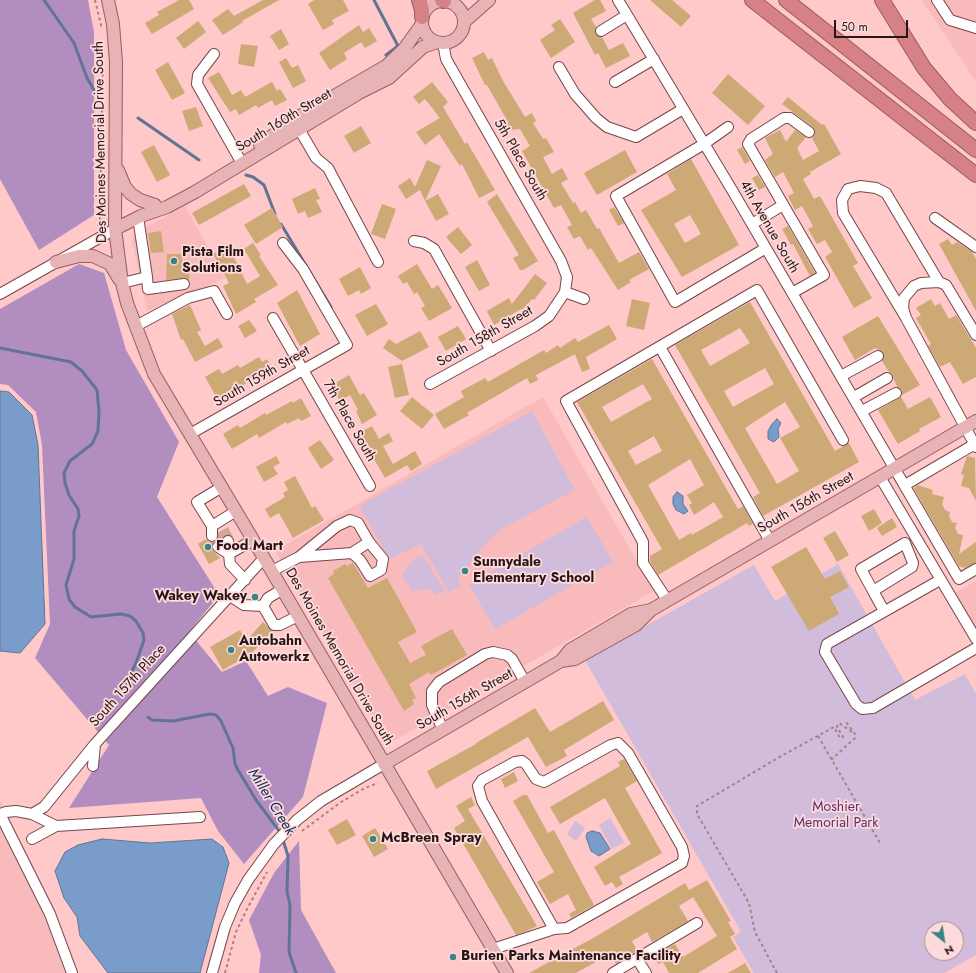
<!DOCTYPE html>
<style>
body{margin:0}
#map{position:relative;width:976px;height:973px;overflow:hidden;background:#ffc8c9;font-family:Jost,sans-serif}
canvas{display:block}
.north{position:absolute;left:924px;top:921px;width:40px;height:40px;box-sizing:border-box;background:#fddbdc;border:1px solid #a88c8d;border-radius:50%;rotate:150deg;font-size:11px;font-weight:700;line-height:16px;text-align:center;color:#291516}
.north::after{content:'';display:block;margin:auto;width:14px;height:18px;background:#3a8383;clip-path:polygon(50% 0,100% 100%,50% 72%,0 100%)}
.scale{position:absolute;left:834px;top:20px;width:74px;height:18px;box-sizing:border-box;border:2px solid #291516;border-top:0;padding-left:5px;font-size:12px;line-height:14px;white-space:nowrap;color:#291516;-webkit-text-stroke:3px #fddbdc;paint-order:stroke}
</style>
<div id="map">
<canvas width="976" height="973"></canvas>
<div class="north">N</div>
<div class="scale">50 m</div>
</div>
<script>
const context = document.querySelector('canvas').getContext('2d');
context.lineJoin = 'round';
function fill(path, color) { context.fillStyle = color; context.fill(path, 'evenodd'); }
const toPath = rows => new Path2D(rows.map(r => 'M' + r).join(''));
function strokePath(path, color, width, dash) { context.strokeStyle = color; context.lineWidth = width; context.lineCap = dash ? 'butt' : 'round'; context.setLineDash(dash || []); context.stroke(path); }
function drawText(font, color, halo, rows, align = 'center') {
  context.font = font + ' Jost,sans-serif'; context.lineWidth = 3.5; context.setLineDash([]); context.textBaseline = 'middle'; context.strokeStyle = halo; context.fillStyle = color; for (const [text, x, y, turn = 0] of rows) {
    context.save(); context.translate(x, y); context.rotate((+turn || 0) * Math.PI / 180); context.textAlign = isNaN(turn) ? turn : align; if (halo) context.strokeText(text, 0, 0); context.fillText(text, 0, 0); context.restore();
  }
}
fill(toPath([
 [922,0,976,0,976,80,973,77],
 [185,206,225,278,147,311,132,242,134,234],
 [543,397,654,591,388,744,275,551],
 [976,581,976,627,955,593],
 [0,800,56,912,79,973,0,973]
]), '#f9babc');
fill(toPath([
 [532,411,575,490,499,530,475,555,467,570,457,577,461,586,449,592,421,544,390,559,359,506],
 [587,517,613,562,495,629,469,584],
 [422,555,445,590,436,595,431,589,412,591,402,575,412,561],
 [838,564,915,700,965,674,976,694,976,955,944,973,754,973,733,937,741,932,585,660,754,565,775,601],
 [932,929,956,929,956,953,932,953],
 [610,818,624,842,612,849,599,825],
 [575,821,585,828,576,841,567,834]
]), '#d2bcdb');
fill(toPath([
 [0,0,88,0,94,32,94,215,39,250,0,179],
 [79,264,104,273,126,350,179,442,157,497,219,595,189,632,222,672,246,661,268,696,288,687,327,703,303,797,244,864,218,831,201,798,69,808,109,745,35,658,50,624,42,445,36,412,8,385,0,384,0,309],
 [299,841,301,910,336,973,259,973,261,955,249,920,274,873]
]), '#b18ebf');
const water = toPath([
 [0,391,9,392,32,415,38,445,45,624,20,653,0,651,0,391],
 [777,419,781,423,778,429,779,437,774,442,768,439,768,431,772,424,777,419],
 [677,492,683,496,683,504,688,511,684,514,676,510,673,504,673,497,677,492],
 [592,831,600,833,610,849,599,856,591,851,586,837,587,833,592,831],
 [102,839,150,843,212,839,223,847,229,863,200,973,108,973,80,936,77,917,64,898,55,871,65,852,78,845,102,839]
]);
fill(water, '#799ccb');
strokePath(water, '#617495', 1);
strokePath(toPath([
 [44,0,74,43,87,78,94,90],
 [374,0,398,46,386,55],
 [138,118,199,160],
 [246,175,253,177,264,185,275,214],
 [281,224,331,307],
 [0,348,71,362,82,371,97,390,99,412,98,431,92,444,70,461,64,473,65,483,69,495,78,509,79,516,74,531,74,559,66,585,69,599,75,607,91,617,121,614,130,616,136,621,143,633,144,640,136,663,125,685],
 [148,717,152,720,173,721,210,714,216,715,221,721,233,748,235,764,238,770,256,800,280,832,284,843,288,856,287,891,290,905,289,952,296,973]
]), '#617495', 3);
fill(toPath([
 [179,0,189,0,194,9,152,34,145,23,159,15,157,12],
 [263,0,279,0,242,21,243,22,223,35,212,20,228,9,234,16],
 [314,0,343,0,349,11,332,20,334,24,323,30,308,4],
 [595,0,600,0,606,11,591,19,596,27,595,34,602,37,609,50,623,43,630,56,606,68,598,53,595,55,573,13],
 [650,0,672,0,691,16,681,27],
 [560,19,575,42,551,58,540,40,555,30,551,25],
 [198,21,206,32,184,49,176,38],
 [359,25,363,32,369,28,377,41,365,48,361,42,344,53,347,59,330,70,319,53],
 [281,29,289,44,279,50,270,36],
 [241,44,258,46,254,67,238,64],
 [484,52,488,60,492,58,503,81,525,117,532,113,536,121,533,123,543,139,546,138,554,152,543,157,552,174,562,168,568,179,561,183,573,203,575,202,581,213,586,210,597,229,599,228,619,263,639,252,649,269,629,280,631,282,618,290,591,248,588,250,580,236,574,239,567,227,572,225,561,205,554,208,522,151,530,146,520,129,508,130,508,122,487,85,485,85,472,58],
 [286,58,292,68,298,65,306,81,293,88,279,62],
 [168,62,185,93,172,100,155,70],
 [219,72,232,95,241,90,245,97,272,82,277,91,280,89,287,100,275,106,272,100,258,108,256,105,239,115,236,109,230,112,208,78],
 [728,74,765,106,748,125,712,93],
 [432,82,448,102,443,107,465,144,467,142,495,190,479,198,462,164,460,166,439,134,425,145,416,132,440,118,425,99,419,104,413,97],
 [788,97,822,125,824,124,841,154,810,172,811,174,803,179,814,199,820,196,858,263,853,266,872,298,854,308,825,257,832,252,825,240,817,244,808,229,813,226,802,206,795,210,788,196,794,193,783,172,775,177,765,160,773,154,765,138,780,130,786,142,795,130,806,137,797,148,803,160,819,151,812,138,815,132,813,127,782,104],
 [196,107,203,126,189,131,182,111],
 [361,126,371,143,354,153,344,136],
 [154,145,170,175,157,182,141,152],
 [742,147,750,161,745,164,737,150],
 [625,150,637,172,597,195,584,173],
 [691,159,739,245,682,277,641,210,676,190,667,174],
 [690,215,701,234,685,243,674,224],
 [427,160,441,166,425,201,420,190,406,199,398,186,410,178,415,187],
 [758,175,765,187,759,190,752,178],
 [244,184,251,196,199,225,192,213],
 [315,188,320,199,316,200,322,212,308,218,305,211,298,214,292,199],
 [438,194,449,214,436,221,425,201],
 [497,194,538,261,523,270,520,270,513,258,519,255,487,202],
 [382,204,396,209,385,239,371,234],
 [614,207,624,223,618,226,609,210],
 [272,208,283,227,256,244,244,225],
 [788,226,815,273,810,276,793,244,791,245,782,229],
 [458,227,472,245,461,254,446,237],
 [161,231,164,252,151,253,148,233],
 [948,239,952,245,957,242,972,252,976,259,976,311,939,244],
 [253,243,261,255,259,256,278,285,254,299,256,302,236,314,223,286,229,283,213,254,228,245,247,284,260,276,244,249],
 [167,254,182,254,182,267,190,267,189,280,184,278,166,280],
 [477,260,490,285,479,291,465,267],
 [417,264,432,289,438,285,452,308,429,321,421,308,425,306,417,292,414,294,407,282,403,284,398,276],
 [360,267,371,288,361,294,359,290,348,296,339,279],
 [535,274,547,283,534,300,532,299,522,310,521,309,494,325,487,311,509,298,512,304],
 [297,290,320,334,300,346,277,303],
 [632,299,650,303,644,330,626,326],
 [931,299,935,306,940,303,949,319,956,315,976,348,976,377,963,384,950,362,940,367,928,346,931,344,916,318,921,315,916,308],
 [750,302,835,451,849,443,859,462,763,516,753,497,760,493,675,345],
 [740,328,750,343,710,366,701,350],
 [765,368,774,384,733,407,724,391],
 [785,402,800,427,780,438,799,471,777,484,745,428],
 [376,304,388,324,367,336,355,315],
 [190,305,201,330,197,332,205,346,218,338,223,347,195,362,183,339,181,340,172,314],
 [878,316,920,385,902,395,902,390,897,387,892,374,889,372,882,361,884,356,882,351,875,348,855,360,842,337],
 [249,320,257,331,245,338,238,326],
 [609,325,617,339,586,357,590,369,582,372,575,354,536,375,538,380,530,384,527,378,467,413,469,415,444,429,435,414,464,397,461,391,485,378,488,382,544,350,546,353,558,345,560,348,575,338,578,342],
 [458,326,466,339,446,351,438,337],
 [420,331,429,347,402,361,383,348,389,339,396,344],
 [259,357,262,362,267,359,272,368,218,400,205,377,219,369,222,374,238,365,240,368],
 [652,359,738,509,743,506,753,524,749,526,747,523,658,575,650,561,650,556,662,549,577,402],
 [643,384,652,399,611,422,602,407],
 [654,436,662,451,636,465,628,451],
 [690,459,704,485,687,495,692,503,689,505,694,515,714,502,723,517,692,535,691,533,679,540,648,485],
 [402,364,409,395,395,398,388,367],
 [349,375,360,395,364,393,377,415,362,424,356,411,358,410,350,395,340,401,331,386],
 [412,397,434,415,422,429,400,411],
 [901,397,908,409,930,397,941,417,919,429,920,431,898,444,878,410],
 [301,398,311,416,301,421,299,418,287,424,286,422,259,438,257,434,232,449,223,434,238,425,240,428,265,413,266,415,292,401,293,403],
 [372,426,379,439,389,433,393,441,383,446,393,464,415,451,422,464,411,471,407,465,385,478,359,433],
 [320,440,334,460,321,469,308,448],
 [276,456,280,463,273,467,278,474,264,482,256,467],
 [967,456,975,458,976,501,969,488,961,486,964,475,961,474],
 [295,476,312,508,315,506,324,520,293,538,279,513,270,518,265,509,285,497,283,493,288,490,284,482],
 [917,485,933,490,932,494,944,497,942,504,945,510,950,512,949,516,952,522,957,523,955,528,958,534,963,535,959,554,976,542,976,563,965,568,959,566,914,489],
 [874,509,882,523,869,531,861,516],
 [892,518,897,527,882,536,877,528],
 [228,527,233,537,227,535,222,538,222,542,216,541,218,533],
 [835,531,849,555,837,562,823,538],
 [206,539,209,542,214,542,212,550,220,558,209,564,198,544],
 [806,547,825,579,840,571,849,587,830,597,839,614,809,631,771,567],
 [353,563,368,588,387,578,417,632,398,642,410,663,426,655,421,646,452,629,467,655,431,675,429,672,409,684,416,698,412,700,414,704,404,711,328,578,334,574,333,571,345,564,347,566],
 [263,622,272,631,252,653,223,670,210,647,240,630,246,641],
 [603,701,614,720,564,750,567,756,546,767,528,737,436,789,427,771,476,744,476,743,535,708,550,732],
 [624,759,637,781,625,788,662,853,619,877,623,884,616,888,612,882,605,886,594,867,631,844,605,798,560,824,550,807,620,766,618,762],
 [514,772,518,781,505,788,501,779],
 [523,795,527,795,548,833,554,830,594,905,571,918,569,914,576,910,568,894,550,904,537,882,554,872,513,801],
 [471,797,475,805,468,809,537,926,529,930,516,935,454,828,465,821,456,806],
 [347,819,356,835,337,845,328,830],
 [375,828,388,849,374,857,362,836],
 [707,880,731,921,728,922,735,934,730,937,737,949,698,973,669,973,663,962,658,964,654,957,675,944,683,957,717,936,693,897,679,906,688,921,652,942,647,932,632,941,637,951,616,964,610,954,576,973,529,973,595,937,685,883,689,890],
 [745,963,751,973,728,973]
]), '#cda975');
strokePath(toPath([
 [222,531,228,541]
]), '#d4a4a5', 10, [10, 5]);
const minor = toPath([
 [618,0,732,190,959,579,976,569],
 [937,0,950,20,976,28],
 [601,31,627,15],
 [214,54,198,75,197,84,239,158],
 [559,67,575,94,596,118,607,127,636,137,683,109],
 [615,82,654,59],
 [728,127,704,144,616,196,675,302,766,248],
 [299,129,316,158,328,168,378,262],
 [935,218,976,247],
 [752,224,783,205],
 [414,241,424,243,434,249,491,351],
 [147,277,148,289,184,284],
 [122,283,147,277,138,217],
 [565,292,584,299],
 [792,293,824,275,748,144,751,139,784,118,790,118,809,132],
 [0,294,115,229],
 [273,318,370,486],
 [906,318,843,213,842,200,848,189,860,186,876,188,886,193,939,282],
 [136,326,188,298,214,291,227,314],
 [976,335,946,285,939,282,921,283,914,286,904,298,903,308,906,318,976,447],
 [660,347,770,541],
 [841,376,878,356],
 [430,384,535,326,549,316,565,292,567,277,561,261,446,59,443,43],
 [854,397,887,378],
 [862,411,896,393],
 [190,434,347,345,303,269,283,243],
 [880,477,976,639],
 [905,485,975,444],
 [212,526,236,511],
 [212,536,212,526,197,502,222,487],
 [228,541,229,554],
 [905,543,913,563,912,567,873,591,861,569,905,543],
 [218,547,229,554],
 [352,553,360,560,370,576,381,570,383,559,369,542,358,523,350,520,337,526,299,557,352,553,369,542],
 [272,571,299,557],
 [245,580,230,564,229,554,253,540],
 [940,580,827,644,825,652,856,704,862,709,873,708,976,648],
 [283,589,268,598,263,606,274,625,280,625,298,616],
 [873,591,884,611],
 [230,596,244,605,263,606],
 [667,600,643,563,643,542,566,401,757,290,843,440],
 [443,730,432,705,432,691,439,682,485,654,493,652,507,655,512,659,525,682],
 [618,743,628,753,682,847,684,856,682,863,567,928,554,929,482,801,478,786,482,780,515,762,522,761,526,764,536,779,544,782,611,745,618,743],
 [93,766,95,744],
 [0,814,6,812,16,811,32,814,44,807,95,744,264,558],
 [0,814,50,914,72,973],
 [32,814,56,826],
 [32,839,56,826,200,817],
 [493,949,554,929],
 [637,959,646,973],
 [212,973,225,927,235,903,248,880,274,844,297,820,321,801,384,764],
 [613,973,697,923]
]);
const major = toPath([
 [108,0,113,24,116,62,115,229,122,283,127,303,154,374,264,558,507,973],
 '422 22a21 21 0 1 1 42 0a21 21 0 1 1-42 0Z',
 [464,22,489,0],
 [260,145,293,120,386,66,404,49,422,24],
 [118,170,125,187,131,194,140,200,155,205],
 [115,229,141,216,167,207,195,192,359,93,389,78,423,47,437,42],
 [56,262,79,256,93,256,110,264,119,279],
 [561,661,575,659,636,625,651,610,976,421],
 [384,764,561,661,570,650,631,614,651,610]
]);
const highway = toPath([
 [419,0,422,10,422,17],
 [442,0,444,1],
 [752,0,976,175],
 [786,0,976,150],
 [882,0,924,68,950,99,976,123]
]);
strokePath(minor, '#754749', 12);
strokePath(major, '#995b5f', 14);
strokePath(highway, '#995b5f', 16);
strokePath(toPath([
 [95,0,102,29],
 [98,226,100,221,103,53],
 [818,736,880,843],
 [831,760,855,738,855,734,846,722],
 [302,831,341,802,365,788,378,783],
 [225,973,236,932,246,911,267,872],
 [777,973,755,932,749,903,697,814,697,806,776,759,834,727,840,738,843,737,837,727,839,723,855,734]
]), '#aa8182', 2, [3, 3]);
strokePath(minor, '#fff', 10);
strokePath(major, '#e6b3b6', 12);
strokePath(highway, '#d68186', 14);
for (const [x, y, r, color] of [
 [174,261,4,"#3a8383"],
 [208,547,4,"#3a8383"],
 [465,571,4,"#3a8383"],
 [255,597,4,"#3a8383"],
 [231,650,4,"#3a8383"],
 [373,839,4,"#3a8383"],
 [453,957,4,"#3a8383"]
]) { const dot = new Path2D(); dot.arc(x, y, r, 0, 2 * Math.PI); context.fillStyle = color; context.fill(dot); strokePath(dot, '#fddbdc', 1.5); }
drawText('14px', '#291516', '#fddbdc', [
 ["South 160th Street",284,121,-31],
 ["Des Moines Memorial Drive South",101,142,-91],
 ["5th Place South",520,160,60],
 ["4th Avenue South",769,227,60],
 ["South 158th Street",485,337,-30],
 ["South 159th Street",262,377,-30],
 ["7th Place South",349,421,60],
 ["South 156th Street",806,503,-30],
 ["Des Moines Memorial Drive South",339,657,60],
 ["South 157th Place",128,686,-48],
 ["South 156th Street",465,700,-30]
]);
drawText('bold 14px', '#291516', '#fddbdc', [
 ["Pista Film",182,253],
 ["Solutions",182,269],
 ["Food Mart",216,547],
 ["Sunnydale",473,563],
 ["Elementary School",473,579],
 ["Wakey Wakey",247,597,"right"],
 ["Autobahn",239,642],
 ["Autowerkz",239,658],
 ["McBreen Spray",381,839],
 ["Burien Parks Maintenance Facility",461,957]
], 'left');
drawText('14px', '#5d306d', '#fddbdc', [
 ["Moshier",836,808],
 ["Memorial Park",836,824]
]);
drawText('italic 15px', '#0a2e5a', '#fddbdc', [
 ["Miller Creek",271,802,58]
]);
</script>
